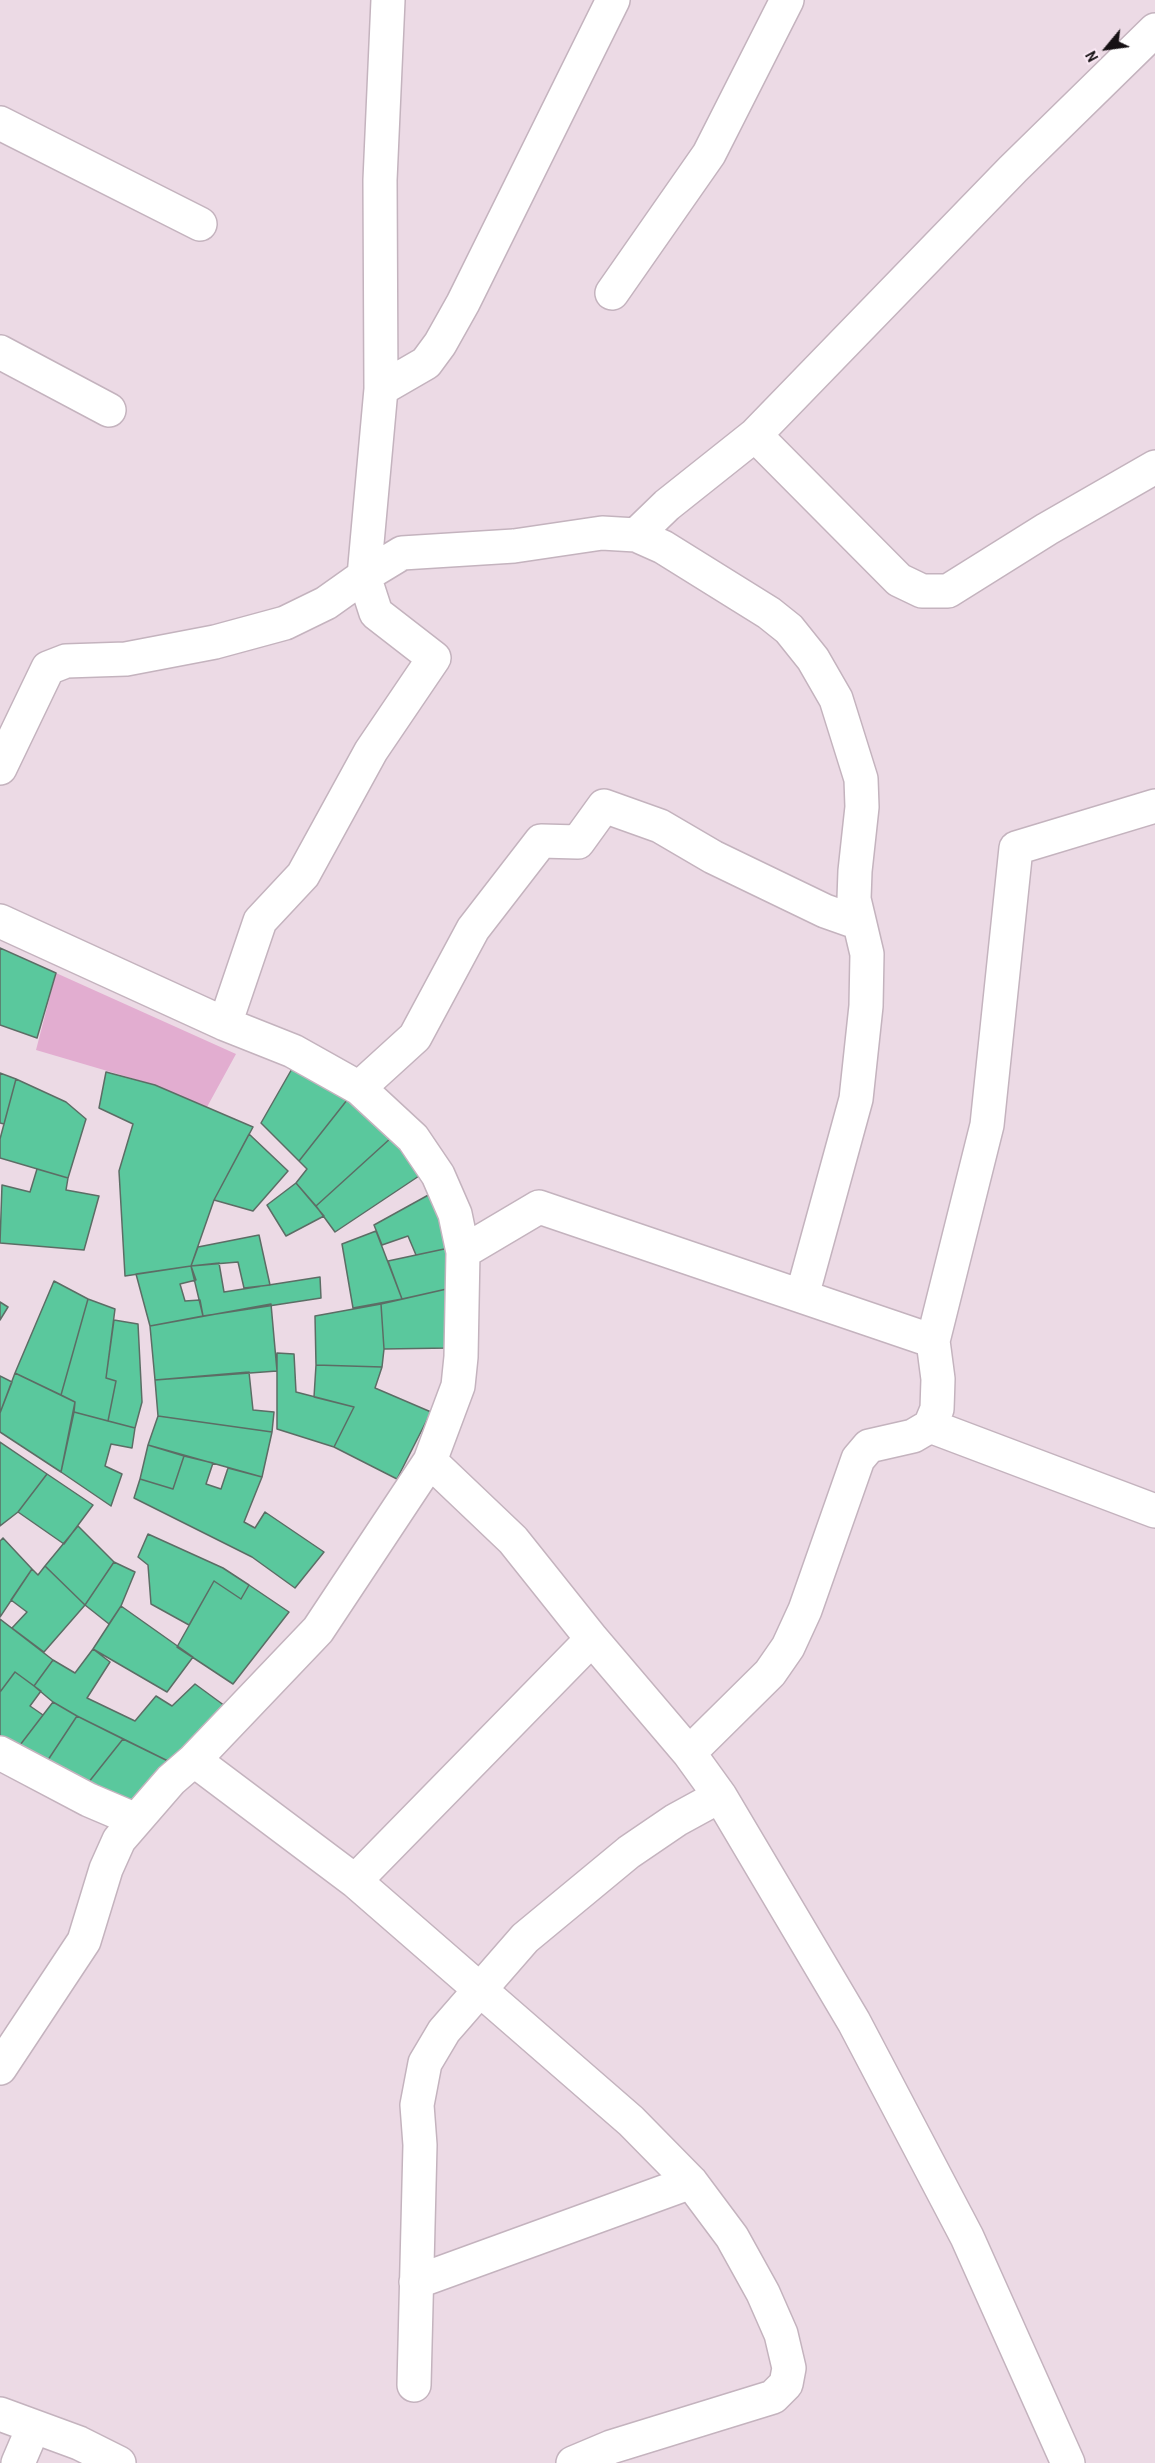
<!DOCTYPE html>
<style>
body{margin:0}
#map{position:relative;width:1155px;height:2463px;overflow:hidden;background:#ecdae5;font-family:"Archivo Narrow",sans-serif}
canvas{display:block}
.north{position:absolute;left:1077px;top:18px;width:60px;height:60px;-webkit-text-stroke:4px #f9e7f3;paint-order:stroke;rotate:241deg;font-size:16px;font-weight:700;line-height:24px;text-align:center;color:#161114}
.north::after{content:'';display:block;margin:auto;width:21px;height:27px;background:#161114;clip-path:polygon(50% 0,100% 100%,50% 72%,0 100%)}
</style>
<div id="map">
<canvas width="1155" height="2463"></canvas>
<div class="north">N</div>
</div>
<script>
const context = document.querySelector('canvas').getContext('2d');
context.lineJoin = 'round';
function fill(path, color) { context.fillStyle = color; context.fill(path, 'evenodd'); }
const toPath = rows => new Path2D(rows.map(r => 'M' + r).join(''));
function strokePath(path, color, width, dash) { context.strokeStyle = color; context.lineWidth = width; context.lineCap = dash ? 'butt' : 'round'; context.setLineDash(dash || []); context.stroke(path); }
fill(toPath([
 [56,973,236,1054,207,1107,155,1085,36,1050]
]), '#e2add0');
const building = toPath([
 [0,948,56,973,37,1038,0,1025,0,948],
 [293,1067,351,1095,299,1161,261,1123,293,1067],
 [106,1072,155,1085,253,1127,214,1200,191,1266,125,1276,119,1171,133,1124,99,1108,106,1072],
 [0,1073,16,1079,4,1124,0,1123,0,1073],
 [16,1079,66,1102,86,1119,68,1178,0,1158,0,1139,16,1079],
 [351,1095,392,1137,316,1206,296,1183,307,1169,299,1161,351,1095],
 [249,1134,288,1171,253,1211,214,1200,249,1134],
 [392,1137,419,1176,335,1232,316,1206,392,1137],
 [37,1169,68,1178,66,1190,99,1196,84,1250,0,1243,2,1185,30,1192,37,1169],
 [296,1183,324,1216,286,1236,267,1205,296,1183],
 [432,1193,449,1248,416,1255,408,1236,382,1245,374,1225,432,1193],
 [376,1231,402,1299,353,1308,342,1244,376,1231],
 [259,1235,270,1285,244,1288,238,1262,191,1266,198,1247,259,1235],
 [449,1248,451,1288,402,1299,388,1261,449,1248],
 [219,1263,224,1292,320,1277,321,1298,203,1316,191,1266,219,1263],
 [191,1266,196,1280,180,1284,185,1301,200,1300,203,1316,150,1326,136,1274,191,1266],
 [54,1281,88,1299,61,1395,15,1373,54,1281],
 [451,1288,449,1348,384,1349,381,1304,451,1288],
 [88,1299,115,1309,106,1378,116,1381,108,1421,74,1412,75,1402,61,1395,88,1299],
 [0,1302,8,1307,0,1320,0,1302],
 [271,1304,277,1371,155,1380,150,1326,271,1304],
 [381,1304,384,1349,382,1367,316,1365,315,1316,381,1304],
 [114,1320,138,1324,142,1402,135,1428,108,1421,116,1381,106,1378,114,1320],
 [277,1353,294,1354,296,1392,354,1407,334,1447,277,1429,277,1353],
 [316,1365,382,1367,375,1388,431,1412,397,1479,334,1447,354,1407,314,1397,316,1365],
 [249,1372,253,1410,274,1412,272,1432,158,1416,155,1380,249,1372],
 [15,1373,75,1402,61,1472,0,1432,0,1413,15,1373],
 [0,1376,12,1382,0,1413,0,1376],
 [74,1412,135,1428,132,1448,111,1444,105,1466,122,1474,111,1506,61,1472,74,1412],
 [158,1416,272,1432,262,1477,148,1445,158,1416],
 [0,1442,47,1474,18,1512,0,1526,0,1442],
 [148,1445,184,1456,173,1489,140,1479,148,1445],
 [184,1456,213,1463,206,1484,221,1489,228,1468,262,1477,244,1522,255,1528,265,1512,324,1552,295,1588,252,1557,134,1498,140,1479,173,1489,184,1456],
 [47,1474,93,1505,64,1544,18,1512,47,1474],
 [78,1526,114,1562,85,1605,45,1566,78,1526],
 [148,1534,223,1568,249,1585,241,1599,214,1581,189,1625,151,1604,148,1565,138,1557,148,1534],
 [3,1538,32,1569,0,1617,0,1541,3,1538],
 [114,1562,135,1572,121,1606,109,1624,85,1605,114,1562],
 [45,1566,85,1605,44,1652,12,1628,27,1612,11,1600,32,1569,38,1575,45,1566],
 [214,1581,241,1599,249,1585,289,1612,233,1684,177,1647,214,1581],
 [121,1606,193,1657,167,1692,93,1649,121,1606],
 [0,1619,53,1660,34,1686,15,1672,0,1692,0,1619],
 [93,1649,110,1662,87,1698,135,1721,156,1696,172,1706,195,1684,225,1706,172,1763,77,1716,53,1702,34,1686,53,1660,75,1673,93,1649],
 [15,1672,41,1691,30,1706,43,1715,17,1749,0,1739,0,1692,15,1672],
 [53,1702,77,1716,46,1763,17,1749,53,1702],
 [77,1716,123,1739,88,1783,46,1763,77,1716],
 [123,1739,172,1763,129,1805,88,1783,123,1739]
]);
fill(building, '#5ac89d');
strokePath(building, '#5c6d65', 1.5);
const minor = toPath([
 [0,123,200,224],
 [612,293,709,154,787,0],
 [0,352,109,410],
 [381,389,426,363,440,344,463,303,613,0],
 [755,435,899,580,922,591,948,591,1047,529,1155,467],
 [636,535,667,505,755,435,1013,169,1155,30],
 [0,768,48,668,66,661,126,659,215,642,285,623,326,603,364,576,381,389,380,180,388,0],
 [0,921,225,1024,293,1051,359,1088,413,1138,438,1175,455,1214,463,1252,461,1357,458,1386,430,1461,318,1630,194,1760,171,1780,119,1840,106,1869,84,1941,0,2068],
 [225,1024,260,921,303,875,371,751,434,658,376,613,364,576,402,553,514,546,602,533,636,535,663,547,769,613,789,629,813,659,836,699,861,779,862,807,855,871,854,899,867,954,866,1006,856,1099,802,1296],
 [359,1088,415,1037,473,929,541,841,578,842,604,806,660,826,713,857,825,911,859,923],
 [463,1252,539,1207,933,1341],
 [930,1426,1155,1511],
 [430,1461,513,1540,592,1639,689,1753,720,1796,854,2022,967,2237,1068,2463],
 [0,1753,89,1800,136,1820],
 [689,1753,770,1673,788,1647,805,1610,858,1459,869,1446,913,1436,930,1426,937,1409,938,1379,933,1341,987,1125,1016,848,1155,806],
 [194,1760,355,1881,631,2121,691,2182,732,2237,763,2293,781,2334,789,2368,786,2384,773,2397,611,2447,573,2463],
 [355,1881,592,1639],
 [416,2282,691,2182],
 [414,2385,420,2145,417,2105,425,2063,444,2031,525,1938,629,1852,676,1820,720,1796],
 [0,2414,79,2443,119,2463],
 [18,2463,33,2428]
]);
strokePath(minor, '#c4b3be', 36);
strokePath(minor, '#fff', 33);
</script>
